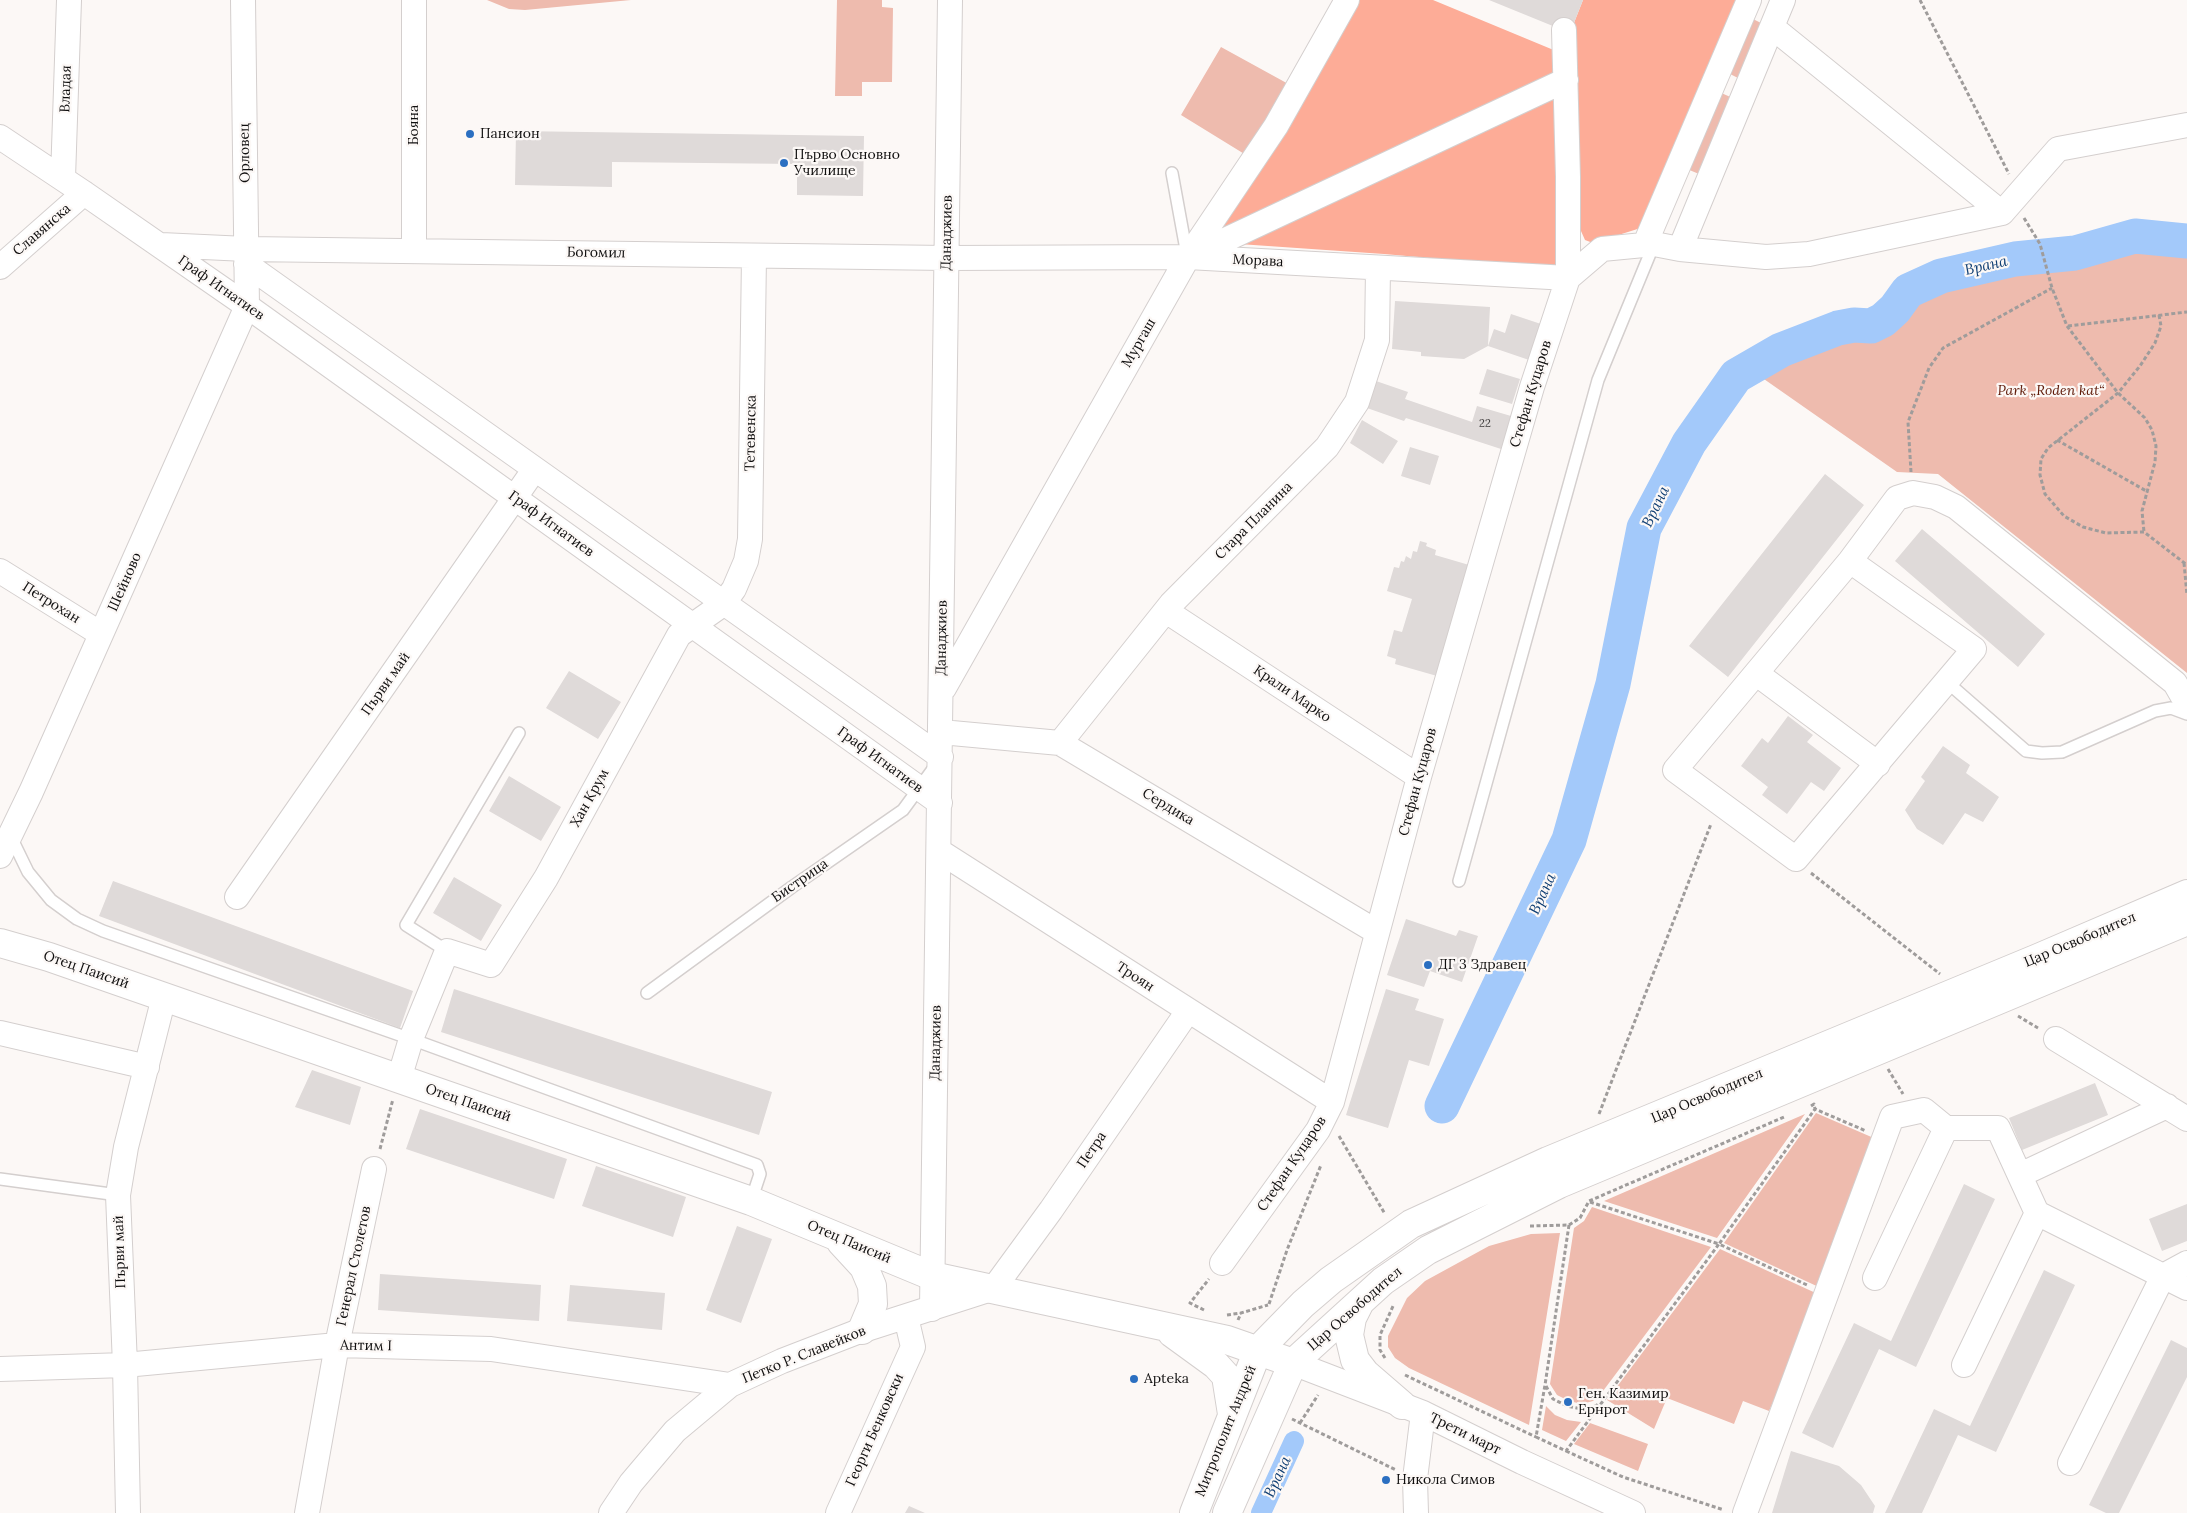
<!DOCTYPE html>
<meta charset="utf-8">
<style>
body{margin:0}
canvas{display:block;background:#fcf8f6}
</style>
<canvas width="2187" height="1513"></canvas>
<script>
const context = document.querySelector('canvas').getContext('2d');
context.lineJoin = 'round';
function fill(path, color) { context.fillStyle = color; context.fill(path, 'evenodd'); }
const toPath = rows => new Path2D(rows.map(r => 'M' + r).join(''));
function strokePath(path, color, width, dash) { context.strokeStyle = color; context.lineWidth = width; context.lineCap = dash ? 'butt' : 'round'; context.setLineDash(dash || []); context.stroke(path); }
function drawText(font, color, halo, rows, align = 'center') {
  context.font = font + ' Lora,serif'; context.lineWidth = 4.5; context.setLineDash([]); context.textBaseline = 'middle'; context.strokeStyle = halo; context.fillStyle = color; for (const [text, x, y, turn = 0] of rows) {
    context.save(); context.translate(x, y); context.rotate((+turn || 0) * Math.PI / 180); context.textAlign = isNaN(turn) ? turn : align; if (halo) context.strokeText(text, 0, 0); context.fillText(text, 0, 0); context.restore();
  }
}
fill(toPath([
 [487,0,631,0,525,10,509,9],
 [837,0,882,0,882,7,893,8,892,82,862,82,862,96,835,96],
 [1749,17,1767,26,1744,81,1728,73],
 [1221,47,1292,86,1246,155,1181,115],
 [1719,92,1735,99,1699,174,1687,169],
 [2139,244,2187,245,2187,673,1938,474,1897,472,1751,370,1784,352,1957,277,2033,255],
 [1816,1113,1876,1139,1823,1289,1724,1243],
 [1805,1114,1717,1238,1604,1201],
 [1592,1207,1711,1247,1600,1395,1593,1401,1582,1404,1569,1401,1557,1395,1550,1384,1574,1228,1584,1221],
 [1560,1233,1529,1425,1409,1368,1395,1358,1388,1347,1388,1336,1407,1298,1425,1281,1489,1246,1531,1234],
 [1720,1249,1820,1295,1769,1411,1743,1401,1734,1424,1667,1398,1654,1429,1607,1400],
 [1546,1406,1555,1415,1567,1420,1581,1422,1566,1441,1542,1430],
 [1590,1423,1648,1444,1638,1471,1574,1444]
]), '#eebbae');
fill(toPath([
 [1353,0,1433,0,1556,51,1556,77,1213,240],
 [1583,0,1740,0,1647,226,1593,243,1585,240,1581,231,1570,33],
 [1557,94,1556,269,1384,254,1239,244]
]), '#fdac97');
strokePath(toPath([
 [1261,1513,1294,1441]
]), '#a3c9fa', 20);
strokePath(toPath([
 [1442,1106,1569,840,1613,684,1644,528,1689,443,1736,376,1781,350,1838,328,1854,325,1871,326,1883,320,1895,309,1908,291,1941,276,2015,259,2075,253,2135,236,2187,241]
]), '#a3c9fa', 35);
fill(toPath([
 [1489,0,1583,0,1570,33],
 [516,131,864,136,863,196,797,195,797,164,612,162,612,187,515,185],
 [1395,301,1490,307,1488,346,1464,359,1421,356,1421,352,1392,349],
 [1511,314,1544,325,1532,361,1488,346,1494,329,1505,333],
 [1487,369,1520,379,1512,404,1479,394],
 [1376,381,1408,392,1405,399,1472,422,1477,406,1511,416,1501,449,1406,418,1404,421,1367,408],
 [1362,420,1398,441,1383,464,1350,443],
 [1410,447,1439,456,1430,485,1401,476],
 [1825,474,1864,505,1728,677,1689,646],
 [1922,529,2045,634,2018,667,1895,561],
 [1420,541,1427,543,1426,546,1436,550,1435,555,1476,567,1444,678,1395,664,1396,659,1387,656,1394,630,1402,632,1412,599,1387,591,1394,567,1399,568,1401,561,1404,562,1406,556,1411,559,1413,551,1417,552],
 [569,671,621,702,598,739,546,708],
 [1788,716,1813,735,1807,742,1841,768,1824,791,1811,782,1787,814,1762,795,1768,787,1741,766,1762,738,1768,743],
 [1943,746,1970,765,1966,773,1999,797,1983,822,1965,813,1943,845,1917,829,1905,810,1925,781,1921,777],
 [509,776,561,807,541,841,489,811],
 [454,877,502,905,481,941,433,913],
 [113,881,413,991,400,1028,99,916],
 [1406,919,1456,936,1459,930,1478,936,1462,982,1430,971,1424,987,1387,975],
 [454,989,772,1092,759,1135,441,1032],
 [1386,989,1419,999,1415,1010,1444,1019,1429,1066,1409,1060,1388,1128,1346,1115],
 [312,1070,361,1087,350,1125,295,1107],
 [2095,1083,2108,1115,2022,1150,2009,1118],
 [420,1109,567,1159,554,1199,406,1149],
 [596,1166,686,1197,673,1237,582,1206],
 [1964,1184,1995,1199,1916,1367,1879,1349,1833,1448,1802,1433,1854,1323,1891,1341],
 [2187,1204,2187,1241,2162,1251,2149,1219],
 [737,1226,772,1239,741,1323,706,1310],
 [2044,1270,2075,1285,1996,1452,1958,1435,1922,1513,1885,1513,1934,1409,1970,1426],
 [380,1274,541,1285,539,1321,378,1310],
 [570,1285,665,1293,662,1330,567,1321],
 [2171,1340,2187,1348,2187,1377,2119,1513,2106,1513,2089,1505],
 [1791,1451,1839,1466,1861,1485,1875,1506,1873,1513,1772,1513],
 [909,1506,925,1513,905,1513]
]), '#dfdad9');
const lane = toPath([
 [1172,173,1187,255],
 [1947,682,2026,751,2042,753,2062,752,2155,711,2171,708,2187,714],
 [10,835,28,872,51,900,77,919,103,931,411,1039,757,1165,760,1174,751,1201],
 [1459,881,1598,380,1654,244],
 [447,951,406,925,519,733],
 [647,993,792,887,903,810,936,765],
 [0,1179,118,1195]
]);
const street = toPath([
 [1772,27,2002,213],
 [0,137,84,193,247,306,940,803],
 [63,178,69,0],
 [1645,244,1749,0],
 [161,245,246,249,947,258,1188,257,1568,278],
 [1680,249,1783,0],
 [414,251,414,0],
 [1191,256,1566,80],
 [246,264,941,757],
 [0,267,84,193],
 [1568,278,1602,249,1654,244,1680,249,1766,257,1809,254,2002,213,2058,149,2187,125],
 [1850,561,1974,649,1796,859,1675,770,1850,561,1897,498,1913,493,1935,497,1956,507,2175,683,2187,704],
 [0,571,101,634],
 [1166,611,1419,777],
 [1757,674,1878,764],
 [944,688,1188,257,1276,126,1347,0],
 [941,732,1060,743,1377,932],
 [1060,743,1171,604,1327,447,1357,402,1377,340,1378,268],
 [939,851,1332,1102],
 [0,856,31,792,247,306,243,0],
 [237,897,534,470],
 [0,1033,147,1067],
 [2056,1039,2187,1119],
 [399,1079,411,1039,447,951,491,965,546,878,679,635,723,604,734,589,746,561,750,539,754,256],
 [2020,1175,2167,1106],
 [1222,1263,1318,1130,1332,1102,1419,777,1532,387,1568,278,1568,177,1564,30],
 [1875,1278,1946,1128],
 [932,1309,950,0],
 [1293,1363,1423,1413,1522,1462,1633,1513],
 [1964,1365,2037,1213],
 [0,1369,125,1365,337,1345,491,1349,730,1385],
 [2070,1463,2163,1276,2187,1263],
 [128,1513,125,1365,118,1195,126,1147,164,997],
 [307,1513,337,1345,374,1169],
 [611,1513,631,1483,675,1431,730,1385,782,1361,857,1332,994,1288,1051,1210,1188,1011],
 [838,1513,913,1347,906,1317],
 [1416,1513,1415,1479,1423,1413],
 [1745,1513,1892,1117,1924,1110,1946,1128,1998,1128,2037,1213,2187,1288]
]);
const secondary = toPath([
 [0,943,49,957,751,1201,932,1276,1227,1340,1293,1363],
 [841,1242,864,1267,872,1286,873,1304,862,1330],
 [1359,1304,1352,1318,1349,1335,1355,1360,1365,1373,1402,1405],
 [1172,1333,1216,1365,1226,1376,1232,1414],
 [1194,1513,1258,1350,1303,1304,1331,1280,1411,1224,1548,1161,2038,958,2187,894],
 [1227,1513,1293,1363,1383,1281,1428,1250,1559,1184,2187,921]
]);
strokePath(lane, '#d4cfce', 14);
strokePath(street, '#d4cfce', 26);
strokePath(secondary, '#d4cfce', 30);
strokePath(toPath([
 [1920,0,2009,174],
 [2024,218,2040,244,2052,288,2067,326,2118,393,2145,418,2152,430,2156,446,2155,462,2142,511,2144,532],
 [2159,315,2161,326,2155,343,2140,366,2118,393,2048,448,2041,459,2040,475,2045,494,2064,516,2083,527,2106,533,2144,532,2187,565],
 [2068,326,2187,312],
 [2057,440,2148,492],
 [1911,472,1908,422,1929,368,1943,348,2052,288],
 [2184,563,2187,595],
 [1811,873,1940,974],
 [2018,1016,2038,1028],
 [1888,1069,1903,1094],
 [1811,1106,1814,1104,1815,1109,1866,1131],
 [1599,1114,1711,824],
 [1339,1136,1385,1214],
 [380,1149,393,1099],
 [1590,1202,1719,1244,1815,1109],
 [1569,1225,1580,1218,1589,1201,1784,1117],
 [1530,1226,1569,1225,1545,1385,1536,1437,1566,1451,1719,1244,1807,1285],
 [1269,1304,1287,1250,1321,1165],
 [1204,1310,1190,1303,1209,1279],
 [1227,1315,1241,1313],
 [1238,1320,1241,1313,1268,1305],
 [1385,1358,1380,1350,1380,1335,1394,1304],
 [1405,1375,1536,1437],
 [1546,1386,1553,1399,1567,1406,1582,1409,1596,1406,1599,1403],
 [1292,1419,1396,1470],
 [1300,1423,1318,1395],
 [1566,1451,1623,1477,1724,1510]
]), '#9f9c9b', 3, [4, 2.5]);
strokePath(lane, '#fff', 11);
strokePath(street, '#fff', 24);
strokePath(secondary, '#fff', 28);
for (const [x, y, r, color] of [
 [470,134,5,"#2b6fc1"],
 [784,163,5,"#2b6fc1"],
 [1428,965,5,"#2b6fc1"],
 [1134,1379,5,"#2b6fc1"],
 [1568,1402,5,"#2b6fc1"],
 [1386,1480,5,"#2b6fc1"]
]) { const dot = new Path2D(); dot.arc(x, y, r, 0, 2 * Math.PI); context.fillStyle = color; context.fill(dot); strokePath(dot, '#fcf8f6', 2); }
drawText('11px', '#434141', null, [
 ["22",1485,424]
]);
drawText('14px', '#0f0e0e', '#fcf8f6', [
 ["Владая",66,89,-88],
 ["Бояна",414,125,-90],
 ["Орловец",245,153,-91],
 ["Славянска",42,230,-41],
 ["Данаджиев",947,233,-89],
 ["Богомил",596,253,1],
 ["Морава",1258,261,3],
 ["Граф Игнатиев",221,288,35],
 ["Мургаш",1139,343,-60],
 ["Стефан Куцаров",1531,394,-73],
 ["Тетевенска",751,433,-89],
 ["Стара Планина",1254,521,-45],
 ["Граф Игнатиев",551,524,36],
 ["Шейново",125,582,-66],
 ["Петрохан",51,603,32],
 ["Данаджиев",942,638,-89],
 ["Първи май",386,684,-55],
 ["Крали Марко",1292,694,34],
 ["Граф Игнатиев",880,760,36],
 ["Стефан Куцаров",1418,782,-75],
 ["Хан Крум",590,798,-61],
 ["Сердика",1168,807,31],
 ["Бистрица",800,881,-35],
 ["Цар Освободител",2080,940,-23],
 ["Отец Паисий",86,970,19],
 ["Троян",1135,977,33],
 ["Данаджиев",936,1043,-89],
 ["Цар Освободител",1707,1096,-23],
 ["Отец Паисий",468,1103,19],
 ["Петра",1092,1150,-56],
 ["Стефан Куцаров",1292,1164,-56],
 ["Отец Паисий",849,1242,23],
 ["Първи май",120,1252,-92],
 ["Генерал Столетов",354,1266,-78],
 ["Цар Освободител",1355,1309,-41],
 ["Антим I",366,1346,1],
 ["Петко Р. Славейков",804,1355,-22],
 ["Георги Бенковски",875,1430,-66],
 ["Митрополит Андрей",1226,1431,-68],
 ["Трети март",1465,1434,26]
]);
drawText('14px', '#0f0e0e', '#fcf8f6', [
 ["Пансион",480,134],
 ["Първо Основно",794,155],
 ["Училище",794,171],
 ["ДГ 3 Здравец",1438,965],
 ["Apteka",1144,1379],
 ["Ген. Казимир",1578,1394],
 ["Ернрот",1578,1410],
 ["Никола Симов",1396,1480]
], 'left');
drawText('italic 14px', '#5f1a08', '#fcf8f6', [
 ["Park „Roden kat“",2051,391]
]);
drawText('italic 15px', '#0f3e73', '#fcf8f6', [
 ["Врана",1986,266,-13],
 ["Врана",1656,507,-64],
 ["Врана",1543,894,-65],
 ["Врана",1278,1477,-65]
]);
</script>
